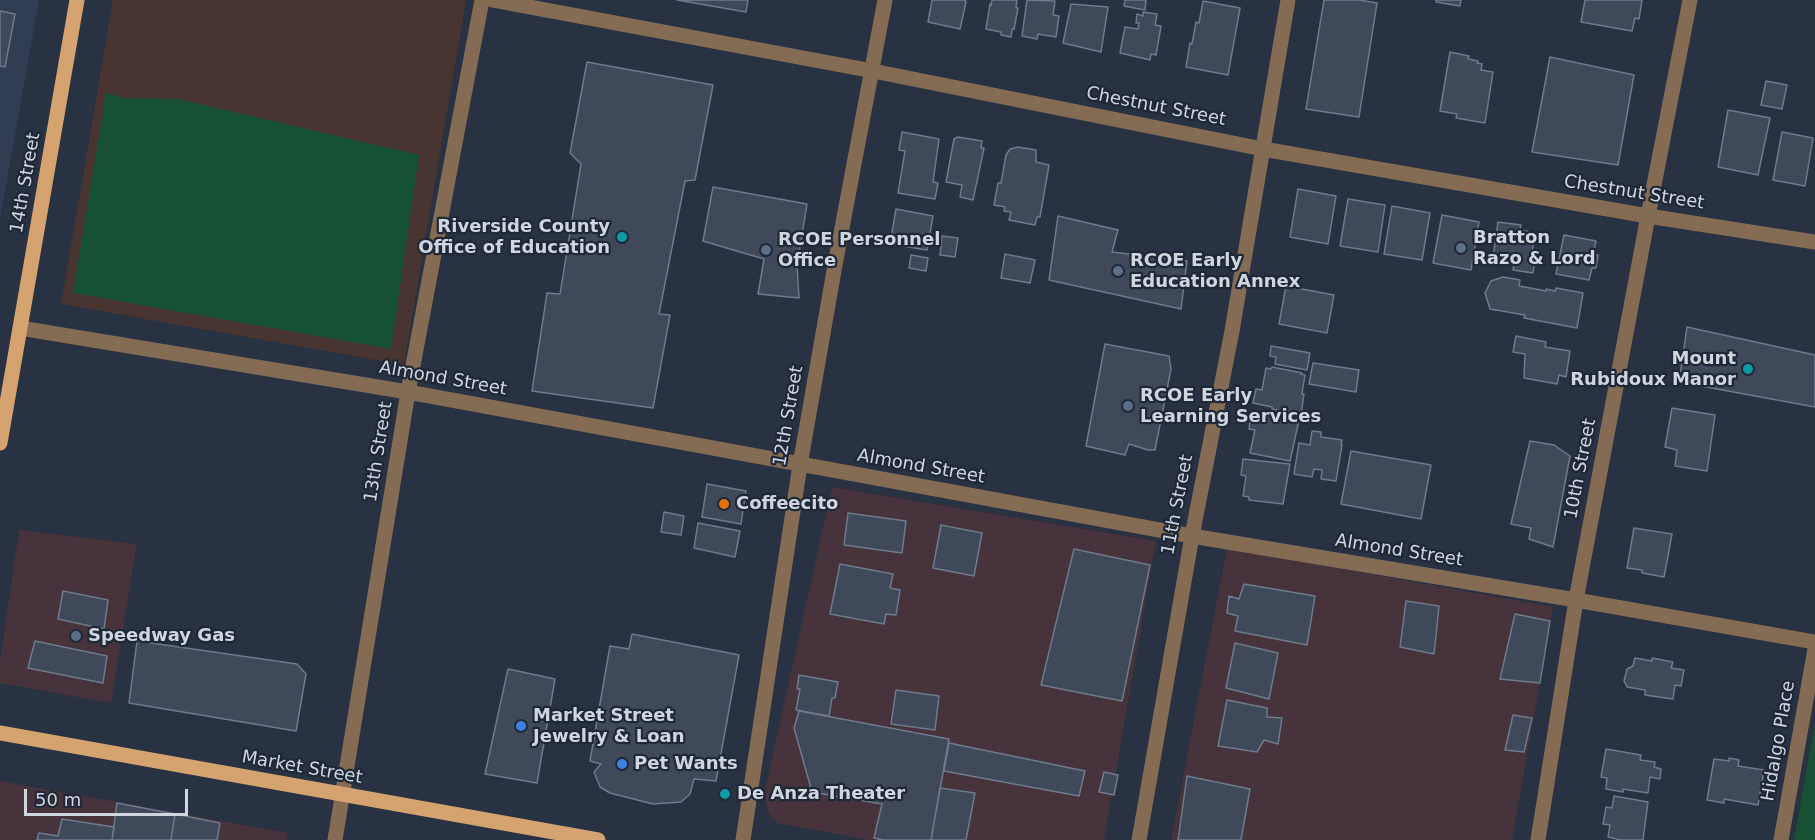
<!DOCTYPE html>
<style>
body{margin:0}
#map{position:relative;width:1815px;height:840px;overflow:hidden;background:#293242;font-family:"DejaVu Sans",sans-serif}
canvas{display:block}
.scale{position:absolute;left:24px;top:789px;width:164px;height:27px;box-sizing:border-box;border:3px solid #d0d6e0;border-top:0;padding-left:8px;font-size:18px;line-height:21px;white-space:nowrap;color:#d0d6e0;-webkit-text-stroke:4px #1f2837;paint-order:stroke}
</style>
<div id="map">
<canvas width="1815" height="840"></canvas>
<div class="scale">50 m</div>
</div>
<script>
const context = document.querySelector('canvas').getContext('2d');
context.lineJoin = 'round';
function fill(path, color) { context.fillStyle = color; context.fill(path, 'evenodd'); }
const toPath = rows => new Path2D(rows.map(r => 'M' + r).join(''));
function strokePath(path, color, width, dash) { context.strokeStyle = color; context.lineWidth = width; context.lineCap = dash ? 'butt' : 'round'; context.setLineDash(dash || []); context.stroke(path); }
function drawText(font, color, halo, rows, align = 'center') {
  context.font = font + ' "DejaVu Sans",sans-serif'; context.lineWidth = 4.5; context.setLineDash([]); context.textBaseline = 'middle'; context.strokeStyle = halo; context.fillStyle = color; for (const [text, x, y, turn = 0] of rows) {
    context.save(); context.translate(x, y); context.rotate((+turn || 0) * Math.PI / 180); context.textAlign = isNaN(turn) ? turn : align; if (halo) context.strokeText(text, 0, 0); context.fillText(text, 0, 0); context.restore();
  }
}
fill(toPath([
 [832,487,1156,541,1104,840,869,840,777,823,767,811,765,790],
 [19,530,137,544,111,703,0,683,0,661],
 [1227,548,1553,607,1512,840,1171,840],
 [0,781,288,833,286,840,0,840]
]), '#46333b');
fill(toPath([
 [0,0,39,0,0,219]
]), '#303d52');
fill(toPath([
 [113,0,466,0,404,365,61,304]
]), '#483431');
fill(toPath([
 [106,93,124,98,178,99,419,155,391,349,73,293],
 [1815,722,1815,840,1794,840]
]), '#175234');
const building = toPath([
 [677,0,748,0,746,12,677,0],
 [932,0,965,0,966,2,960,29,928,22,932,0],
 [992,0,1017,0,1016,8,1018,8,1014,29,1012,29,1011,37,1001,35,1001,32,986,29,990,4,991,5,992,0],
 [1027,0,1055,1,1053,15,1059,16,1056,37,1038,34,1037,39,1022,36,1027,0],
 [1125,0,1146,0,1145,10,1124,6,1125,0],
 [1324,0,1359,0,1377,3,1359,117,1306,109,1324,0],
 [1436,0,1461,0,1460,6,1436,2,1436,0],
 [1585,0,1642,0,1639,19,1635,18,1632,31,1581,22,1585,0],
 [1203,1,1240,8,1228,75,1186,67,1190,43,1192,44,1196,22,1199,23,1203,1],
 [1071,4,1108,7,1101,52,1063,43,1071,4],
 [0,11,15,14,5,67,0,66,0,11],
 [1143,12,1157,14,1155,25,1161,26,1156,55,1151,54,1150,60,1120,53,1125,27,1138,29,1139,23,1136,23,1137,14,1143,16,1143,12],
 [1450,52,1469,56,1468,59,1478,61,1477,63,1482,64,1481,70,1493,72,1485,123,1456,118,1457,114,1440,111,1450,52],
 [1550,57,1634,75,1618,165,1532,152,1550,57],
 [587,62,713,85,695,180,685,181,659,314,670,315,653,408,532,391,547,293,560,294,581,164,570,153,587,62],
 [1766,81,1787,85,1782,109,1761,105,1766,81],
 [1728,110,1770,118,1758,175,1718,167,1728,110],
 [902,132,939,139,933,182,938,183,935,199,898,193,905,151,899,150,902,132],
 [1782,132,1813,138,1805,186,1773,180,1782,132],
 [958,137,982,141,981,148,984,148,973,200,960,197,962,185,946,182,954,139,958,137],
 [1018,147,1036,150,1036,162,1049,165,1040,217,1037,217,1035,225,1009,220,1011,212,1004,211,1005,207,994,205,998,183,1001,183,1006,155,1010,149,1018,147],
 [713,187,807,204,797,265,799,298,758,294,764,259,703,241,713,187],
 [1298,189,1336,196,1328,244,1290,237,1298,189],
 [1348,199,1385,205,1378,252,1340,246,1348,199],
 [1392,206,1430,213,1422,260,1384,254,1392,206],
 [896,209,933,216,927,250,890,244,896,209],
 [1442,215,1479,222,1471,270,1433,263,1442,215],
 [1058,216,1118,230,1112,252,1187,261,1181,309,1049,280,1058,216],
 [1498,222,1521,225,1520,230,1535,233,1532,254,1536,255,1533,273,1513,270,1515,260,1493,257,1498,222],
 [1564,235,1596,241,1593,254,1598,255,1596,268,1592,268,1589,280,1556,274,1564,235],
 [942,236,958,238,955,257,940,255,942,236],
 [1005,254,1035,260,1030,283,1001,278,1005,254],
 [911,255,928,258,926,271,909,268,911,255],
 [1503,277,1520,280,1519,286,1546,291,1546,289,1555,291,1556,288,1583,293,1577,328,1524,318,1525,315,1490,309,1485,293,1491,281,1503,277],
 [1286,286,1334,295,1327,333,1279,324,1286,286],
 [1687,327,1815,355,1815,407,1679,382,1687,327],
 [1516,336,1546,342,1545,347,1570,351,1566,377,1559,375,1557,384,1524,378,1525,354,1513,352,1516,336],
 [1105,344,1169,356,1171,369,1155,450,1148,450,1129,444,1125,455,1086,446,1105,344],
 [1271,346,1310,353,1307,370,1275,364,1276,357,1270,356,1271,346],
 [1313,363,1359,370,1356,392,1309,384,1313,363],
 [1272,367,1302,373,1301,374,1305,375,1302,394,1304,394,1301,415,1272,409,1272,407,1253,403,1256,389,1262,390,1266,368,1271,369,1272,367],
 [1672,408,1715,415,1707,471,1675,466,1677,450,1665,447,1672,408],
 [1251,413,1270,416,1271,414,1299,420,1290,461,1250,453,1255,430,1249,429,1251,413],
 [1312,431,1321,432,1321,437,1342,440,1341,445,1342,445,1336,481,1321,479,1322,470,1314,469,1312,477,1294,474,1299,443,1310,445,1312,431],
 [1530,441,1554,445,1570,456,1553,547,1529,539,1531,528,1511,524,1530,441],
 [1351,451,1431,465,1421,519,1341,504,1351,451],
 [1243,459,1290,464,1283,504,1249,500,1249,497,1243,496,1246,476,1241,475,1243,459],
 [707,484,746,491,741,524,702,517,707,484],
 [664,512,684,516,681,535,661,532,664,512],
 [848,513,906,521,902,553,844,545,848,513],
 [698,523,740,531,735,557,694,548,698,523],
 [941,525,982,533,974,576,933,568,941,525],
 [1634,528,1672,534,1664,577,1642,573,1642,570,1627,568,1634,528],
 [1074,549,1150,565,1122,701,1041,685,1074,549],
 [840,564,893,574,890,588,900,590,896,615,886,614,884,624,830,614,840,564],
 [1244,584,1315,596,1307,645,1235,631,1238,616,1227,613,1229,596,1239,599,1244,584],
 [63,591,108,600,104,629,58,619,63,591],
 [1406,601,1439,606,1434,654,1400,647,1406,601],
 [1515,614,1550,621,1540,683,1500,679,1515,614],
 [632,634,739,655,716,781,694,779,690,794,681,802,653,804,610,793,600,787,594,772,601,764,590,761,610,646,629,649,632,634],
 [35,641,107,656,103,683,28,668,35,641],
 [137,641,297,664,306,674,296,731,129,703,137,641],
 [1235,643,1278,653,1269,699,1226,688,1235,643],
 [1635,658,1652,661,1652,658,1673,662,1671,668,1684,670,1681,686,1675,685,1673,699,1645,695,1645,690,1627,687,1624,681,1627,669,1633,666,1635,658],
 [508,669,555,679,537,783,485,774,508,669],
 [799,675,838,682,835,698,832,698,829,716,796,710,800,689,797,689,799,675],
 [896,690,939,696,935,730,891,724,896,690],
 [1227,700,1267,708,1267,717,1282,718,1278,744,1264,740,1257,752,1218,746,1227,700],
 [799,711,949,739,931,840,883,840,874,838,882,804,812,792,794,728,799,711],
 [1513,715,1532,718,1524,752,1505,750,1513,715],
 [949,743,1085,771,1079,796,944,771,949,743],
 [1606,749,1641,755,1640,760,1655,762,1654,767,1661,769,1660,779,1650,777,1648,793,1623,789,1623,792,1606,789,1607,778,1601,777,1606,749],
 [1729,758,1739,760,1738,766,1764,770,1758,805,1724,799,1724,803,1707,800,1714,759,1729,761,1729,758],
 [1104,772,1118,775,1114,795,1099,792,1104,772],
 [1187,776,1250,789,1241,840,1178,840,1187,776],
 [940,788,975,793,966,840,931,840,940,788],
 [1614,796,1648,802,1643,840,1621,840,1608,837,1610,825,1603,824,1606,807,1612,808,1614,796],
 [117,803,175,814,171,840,112,840,117,803],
 [175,814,220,823,217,840,171,840,175,814],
 [62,819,114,827,112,840,37,840,39,833,58,836,62,819]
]);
fill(building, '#3f495a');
strokePath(building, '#6f7a8c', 1.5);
strokePath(toPath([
 [492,0,873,71,1263,149,1648,216,1815,242],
 [20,328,408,392,1192,536,1576,600,1815,642],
 [335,840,408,392,482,0],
 [743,840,800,465,835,265,885,0],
 [1139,840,1192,536,1232,331,1288,0],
 [1538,840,1576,600,1648,216,1690,0],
 [1781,840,1815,649]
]), '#846b53', 15);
strokePath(toPath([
 [0,443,77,0],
 [0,733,598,840]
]), '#d5a370', 15);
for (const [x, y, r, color] of [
 [622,237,6,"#0f9aa8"],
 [1461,248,6,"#5c6f8a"],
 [766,250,6,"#5c6f8a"],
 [1118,271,6,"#5c6f8a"],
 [1748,369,6,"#0f9aa8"],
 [1128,406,6,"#5c6f8a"],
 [724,504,6,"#e8710a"],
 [76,636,6,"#5c6f8a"],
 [521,726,6,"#3f7fe0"],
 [622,764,6,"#3f7fe0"],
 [725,794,6,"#0f9aa8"]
]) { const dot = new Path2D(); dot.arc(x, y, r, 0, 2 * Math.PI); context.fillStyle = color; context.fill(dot); strokePath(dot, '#1f2837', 2); }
drawText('18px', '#d0d6e0', '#1f2837', [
 ["Chestnut Street",1156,107,11],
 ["14th Street",26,183,-80],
 ["Chestnut Street",1634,193,9],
 ["Almond Street",443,379,10],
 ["12th Street",789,416,-80],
 ["13th Street",379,452,-81],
 ["Almond Street",921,467,10],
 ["10th Street",1581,469,-79],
 ["11th Street",1178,505,-79],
 ["Almond Street",1399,551,9],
 ["Hidalgo Place",1779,741,-80],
 ["Market Street",302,768,10]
]);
drawText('bold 18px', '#d0d6e0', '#1f2837', [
 ["Riverside County",610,227,"right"],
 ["Office of Education",610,248,"right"],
 ["Bratton",1473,238],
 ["Razo & Lord",1473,259],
 ["RCOE Personnel",778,240],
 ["Office",778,261],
 ["RCOE Early",1130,261],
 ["Education Annex",1130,282],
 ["Mount",1736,359,"right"],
 ["Rubidoux Manor",1736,380,"right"],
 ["RCOE Early",1140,396],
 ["Learning Services",1140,417],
 ["Coffeecito",736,504],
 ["Speedway Gas",88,636],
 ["Market Street",533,716],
 ["Jewelry & Loan",533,737],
 ["Pet Wants",634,764],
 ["De Anza Theater",737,794]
], 'left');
</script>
